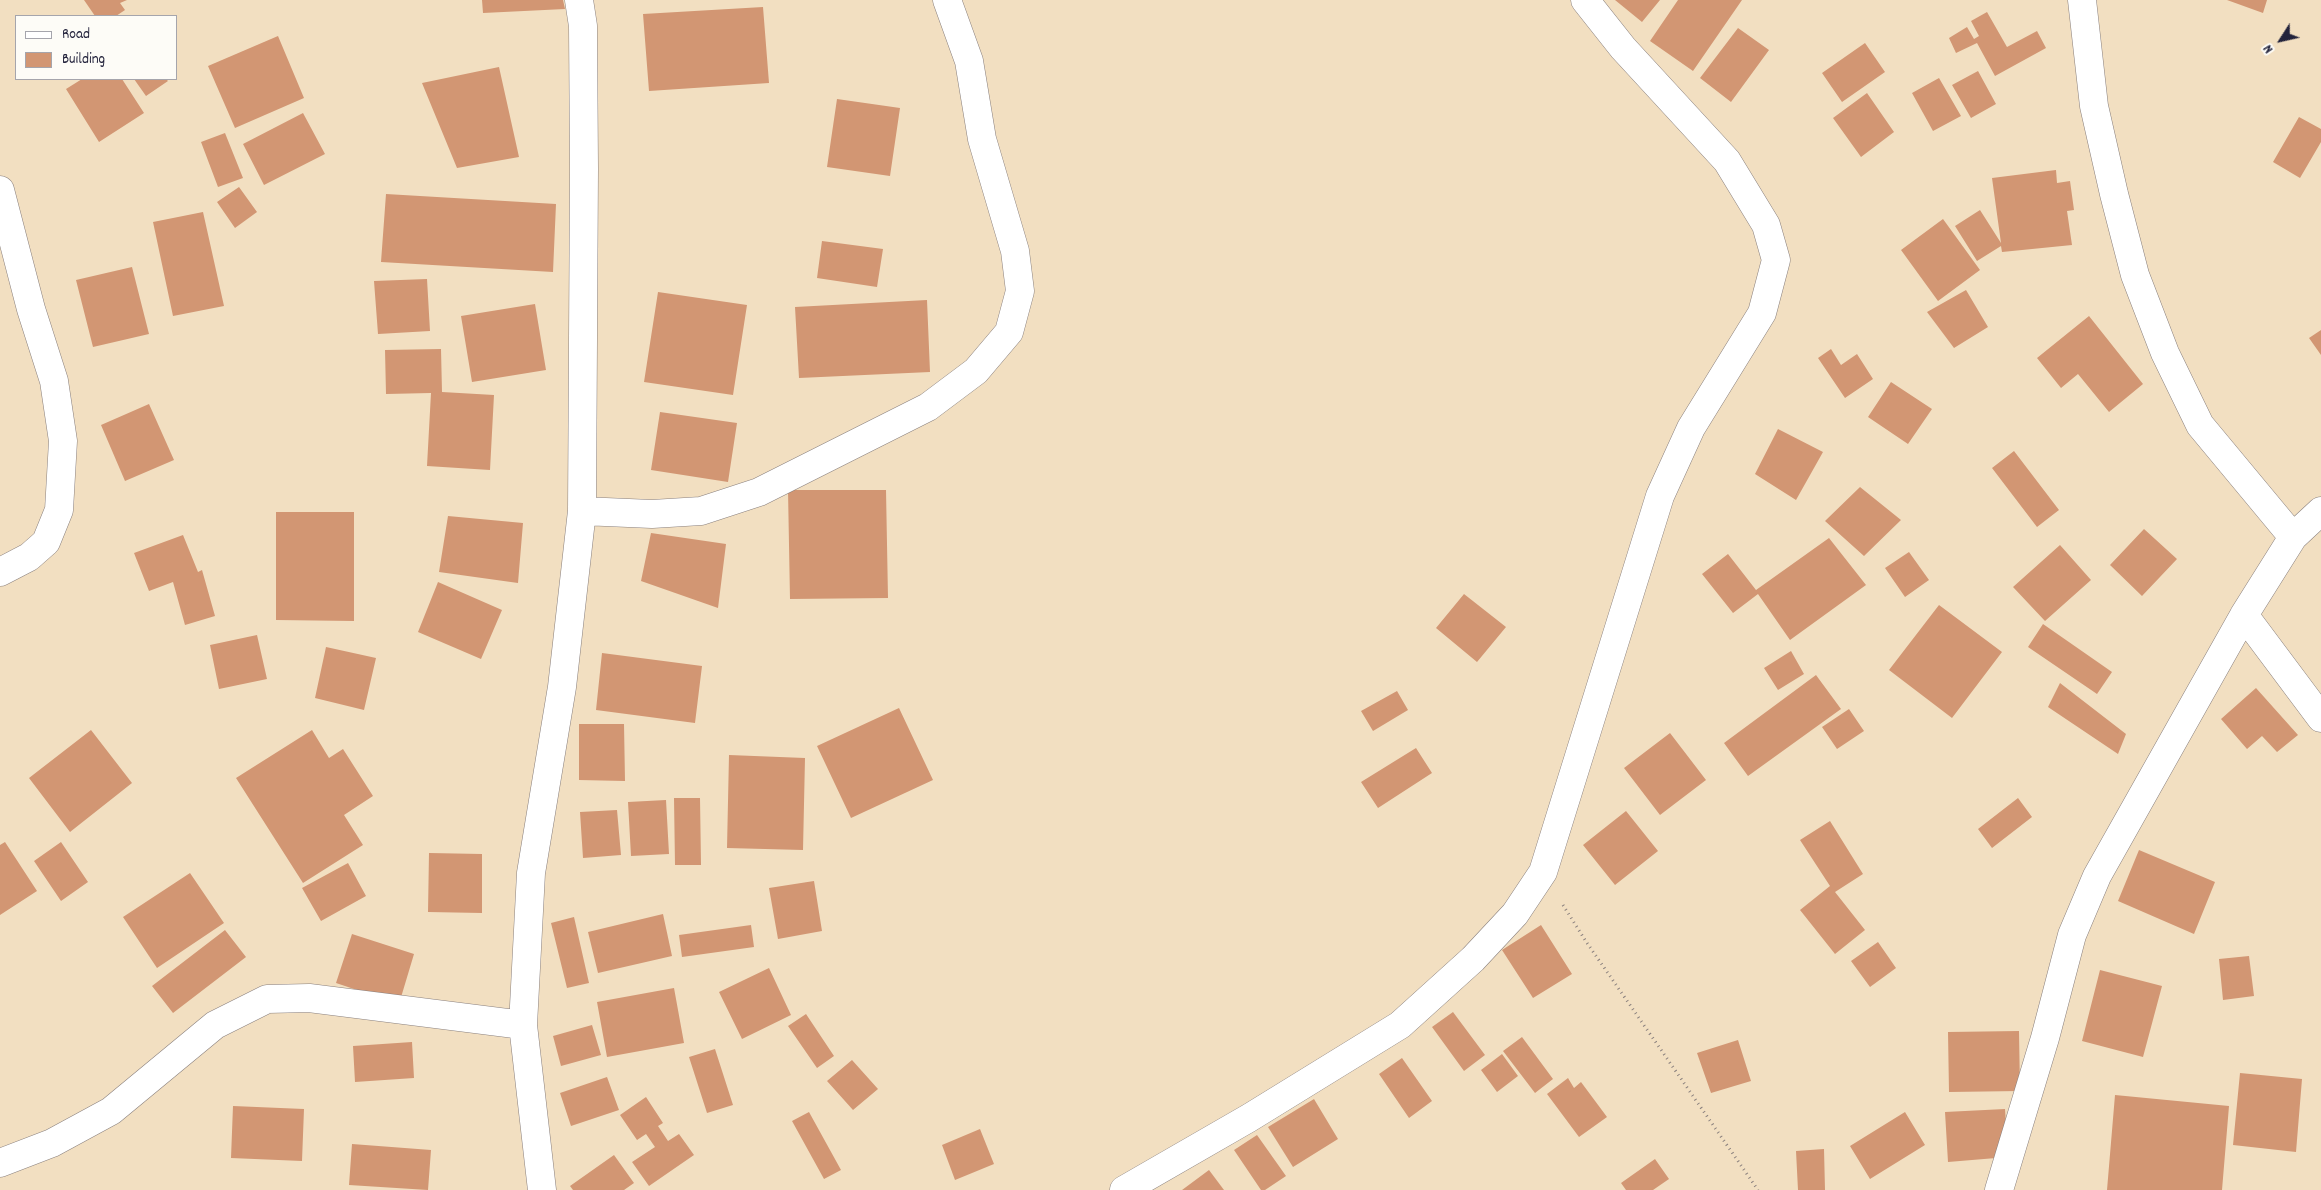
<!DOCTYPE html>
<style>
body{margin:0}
#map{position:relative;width:2321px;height:1190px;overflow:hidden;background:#f2dfc1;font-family:Dekko,sans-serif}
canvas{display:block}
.legend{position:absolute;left:15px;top:15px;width:162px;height:65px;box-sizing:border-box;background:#fdfcf7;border:1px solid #a5a5ac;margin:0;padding:6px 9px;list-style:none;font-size:15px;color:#22223b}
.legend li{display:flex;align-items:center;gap:10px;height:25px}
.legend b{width:25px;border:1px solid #a5a5ac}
.north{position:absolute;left:2256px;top:15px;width:50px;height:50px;-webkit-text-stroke:4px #fdfcf7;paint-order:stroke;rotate:235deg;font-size:14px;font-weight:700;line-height:20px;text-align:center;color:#22223b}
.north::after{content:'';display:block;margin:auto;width:18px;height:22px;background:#22223b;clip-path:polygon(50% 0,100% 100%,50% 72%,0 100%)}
</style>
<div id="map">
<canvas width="2321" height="1190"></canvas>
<ul class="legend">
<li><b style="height:6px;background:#fff"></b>Road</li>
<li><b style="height:14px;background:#d29673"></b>Building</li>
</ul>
<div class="north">N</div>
</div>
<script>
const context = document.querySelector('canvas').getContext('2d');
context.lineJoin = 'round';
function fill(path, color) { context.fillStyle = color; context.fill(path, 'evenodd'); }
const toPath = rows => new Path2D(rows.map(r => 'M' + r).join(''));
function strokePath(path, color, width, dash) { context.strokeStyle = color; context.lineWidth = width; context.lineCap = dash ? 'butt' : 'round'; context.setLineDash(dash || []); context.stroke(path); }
fill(toPath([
 [84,0,127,0,120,3,125,10,116,16,95,16],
 [482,0,563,0,565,9,483,13],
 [1615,0,1660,0,1642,22],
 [1678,0,1742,0,1693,71,1650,41],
 [2227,0,2267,0,2263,13],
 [763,7,769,83,649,91,643,14],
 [1987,12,2007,47,2037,31,2046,48,1995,76,1977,43,1956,53,1949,38,1967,27,1974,39,1979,36,1971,21],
 [1738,28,1769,50,1731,102,1700,78],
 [278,36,304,98,235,128,208,66],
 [1865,43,1885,72,1842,102,1822,73],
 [499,67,519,157,457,168,422,83],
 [1978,71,1996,104,1971,118,1952,85],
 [1939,78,1961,116,1933,131,1912,93],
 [82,79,122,79,144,113,99,142,66,89],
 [134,79,166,79,168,81,146,96],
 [1867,93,1894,132,1861,157,1833,118],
 [837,99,900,108,890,176,827,167],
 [303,113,325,154,264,185,243,144],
 [2299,117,2321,129,2321,142,2300,178,2273,162],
 [225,133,243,178,218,187,201,142],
 [2056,170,2057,183,2070,181,2074,210,2067,211,2072,245,2002,252,2001,246,1977,261,1955,226,1980,210,2001,243,1992,178],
 [239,187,257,212,235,228,217,202],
 [386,194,556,204,553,272,381,262],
 [203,212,224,306,173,316,153,222],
 [1943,219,1980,270,1938,301,1901,250],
 [822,241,883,249,877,287,817,278],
 [132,267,149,334,93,347,76,280],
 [427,279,430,331,378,334,374,281],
 [1966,290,1988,327,1954,348,1927,312],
 [658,292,747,305,733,395,644,382],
 [927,300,930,372,799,378,795,307],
 [535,304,546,370,472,382,461,316],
 [2089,316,2143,384,2109,412,2078,374,2061,388,2037,358],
 [2321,330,2321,355,2309,338],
 [441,349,442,392,494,395,490,470,427,466,431,393,386,394,385,350],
 [1831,349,1841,365,1857,354,1873,379,1845,398,1818,358],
 [1891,382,1932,409,1908,444,1868,417],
 [149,404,174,460,125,481,101,425],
 [660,412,737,423,728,482,651,470],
 [1778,429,1823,452,1796,500,1755,474],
 [2014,451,2059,510,2037,527,1992,468],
 [1860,487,1901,520,1864,556,1825,521],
 [788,490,886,490,888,598,790,599],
 [276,512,354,512,354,621,276,620],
 [448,516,523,523,518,583,439,572],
 [2144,529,2177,559,2142,596,2110,565],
 [651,533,726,544,718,608,641,581],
 [183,535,198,572,202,570,215,616,185,625,173,582,149,591,134,553],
 [1829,538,1866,585,1790,640,1758,594,1733,613,1702,574,1728,554,1756,590],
 [2060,545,2091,580,2045,621,2013,587],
 [1909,552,1929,580,1905,597,1885,568],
 [438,582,502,610,481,659,418,632],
 [1464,594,1506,627,1477,662,1436,628],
 [1939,605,2002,652,1952,718,1889,670],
 [2043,624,2112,672,2097,694,2028,647],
 [257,635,267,679,219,689,210,645],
 [326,647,376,658,364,710,315,698],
 [1791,651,1804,674,1778,690,1764,668],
 [602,653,702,666,695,723,596,710],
 [1816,675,1841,709,1748,776,1724,743],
 [2060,683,2126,734,2118,754,2048,707],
 [2256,688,2298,735,2277,752,2262,736,2247,749,2221,719],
 [1397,691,1408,710,1373,731,1361,711],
 [899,708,933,780,851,818,817,746],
 [1849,709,1864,731,1837,749,1822,727],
 [579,724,624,724,625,781,579,780],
 [91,730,132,783,70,832,29,778],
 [312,730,329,758,343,749,373,796,344,815,363,845,303,883,236,778],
 [1670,733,1706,780,1660,815,1624,768],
 [1416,748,1432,773,1378,808,1361,782],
 [729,755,805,758,803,850,727,848],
 [674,798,700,798,701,865,675,865],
 [2018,798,2032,817,1992,848,1978,829],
 [666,800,669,854,631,856,628,802],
 [617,810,621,855,583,858,580,812],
 [1626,811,1658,851,1615,885,1583,845],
 [1830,821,1863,874,1835,892,1865,930,1835,954,1800,910,1830,886,1800,840],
 [5,842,37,891,0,915,0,845],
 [61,842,88,882,61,901,34,861],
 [2139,850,2215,882,2194,934,2118,901],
 [429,853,482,854,482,913,428,912],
 [348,863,366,896,321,921,302,888],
 [190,873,224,923,157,968,123,917],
 [814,881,822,931,778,939,769,888],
 [663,914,672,956,598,973,588,932],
 [574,917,589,983,567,988,551,923],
 [751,925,754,947,682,957,679,935],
 [1541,925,1572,974,1533,998,1502,950],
 [225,930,246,957,173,1013,152,986],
 [352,934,414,954,399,1004,336,983],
 [1878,942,1896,968,1870,987,1851,961],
 [2249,956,2254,996,2223,1000,2219,959],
 [769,968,791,1015,742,1039,719,992],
 [2100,970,2162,986,2143,1057,2082,1041],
 [674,988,684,1043,607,1057,597,1002],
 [1453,1012,1485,1055,1464,1071,1432,1027],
 [806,1014,834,1056,817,1068,788,1026],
 [592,1025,601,1055,561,1066,553,1036],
 [2019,1031,2020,1091,1949,1092,1948,1032],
 [1522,1037,1553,1079,1535,1093,1503,1051],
 [1738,1040,1751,1081,1711,1093,1697,1053],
 [412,1042,414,1078,355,1082,353,1046],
 [715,1049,733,1105,707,1113,689,1057],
 [1502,1054,1518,1076,1497,1092,1481,1070],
 [1402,1058,1432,1101,1409,1118,1379,1074],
 [852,1060,878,1089,853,1110,827,1081],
 [2240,1073,2302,1079,2296,1152,2233,1145],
 [607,1077,619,1110,571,1126,560,1093],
 [1568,1078,1574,1088,1581,1082,1607,1117,1579,1137,1547,1094],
 [2115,1095,2229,1106,2222,1190,2107,1190],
 [646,1097,663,1123,658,1126,668,1141,679,1134,694,1155,649,1186,632,1162,655,1147,646,1134,637,1140,620,1115],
 [1314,1099,1338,1139,1293,1167,1268,1127],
 [233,1106,304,1109,302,1161,231,1158],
 [2005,1109,2008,1157,1948,1162,1945,1112],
 [809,1112,841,1170,824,1179,792,1121],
 [1905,1112,1925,1145,1870,1179,1850,1146],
 [980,1129,994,1164,955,1180,942,1145],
 [1257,1135,1286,1176,1265,1190,1261,1190,1234,1150],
 [352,1144,431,1150,428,1190,349,1185],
 [1824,1149,1825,1190,1798,1190,1796,1151],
 [614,1155,634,1183,624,1190,573,1190,570,1186],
 [1655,1159,1669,1179,1653,1190,1626,1190,1621,1183],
 [1209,1170,1224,1190,1182,1190]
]), '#d29673');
const minor = toPath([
 [2082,0,2094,106,2114,194,2135,275,2165,353,2200,425,2293,537],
 [0,190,31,309,54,381,63,441,59,510,46,542,29,557,0,572],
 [582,511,652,514,701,511,759,492,928,407,976,371,1009,332,1020,291,1015,251,982,139,969,61,947,0],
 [2244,615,2321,718],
 [0,1163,52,1143,111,1111,215,1025,267,999,309,998,523,1025],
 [542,1190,523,1025,531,873,562,687,582,511,584,169,583,26,579,0],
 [1124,1190,1249,1118,1400,1025,1473,959,1515,914,1543,872,1660,496,1691,428,1762,313,1776,260,1766,225,1727,161,1623,48,1585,0],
 [1999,1190,2045,1038,2072,935,2097,876,2244,615,2293,537,2321,511]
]);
strokePath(minor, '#8a807e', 29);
strokePath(toPath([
 [1563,905,1585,940,1758,1190]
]), '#8a807e', 3, [1, 4]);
strokePath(minor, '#fff', 28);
</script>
